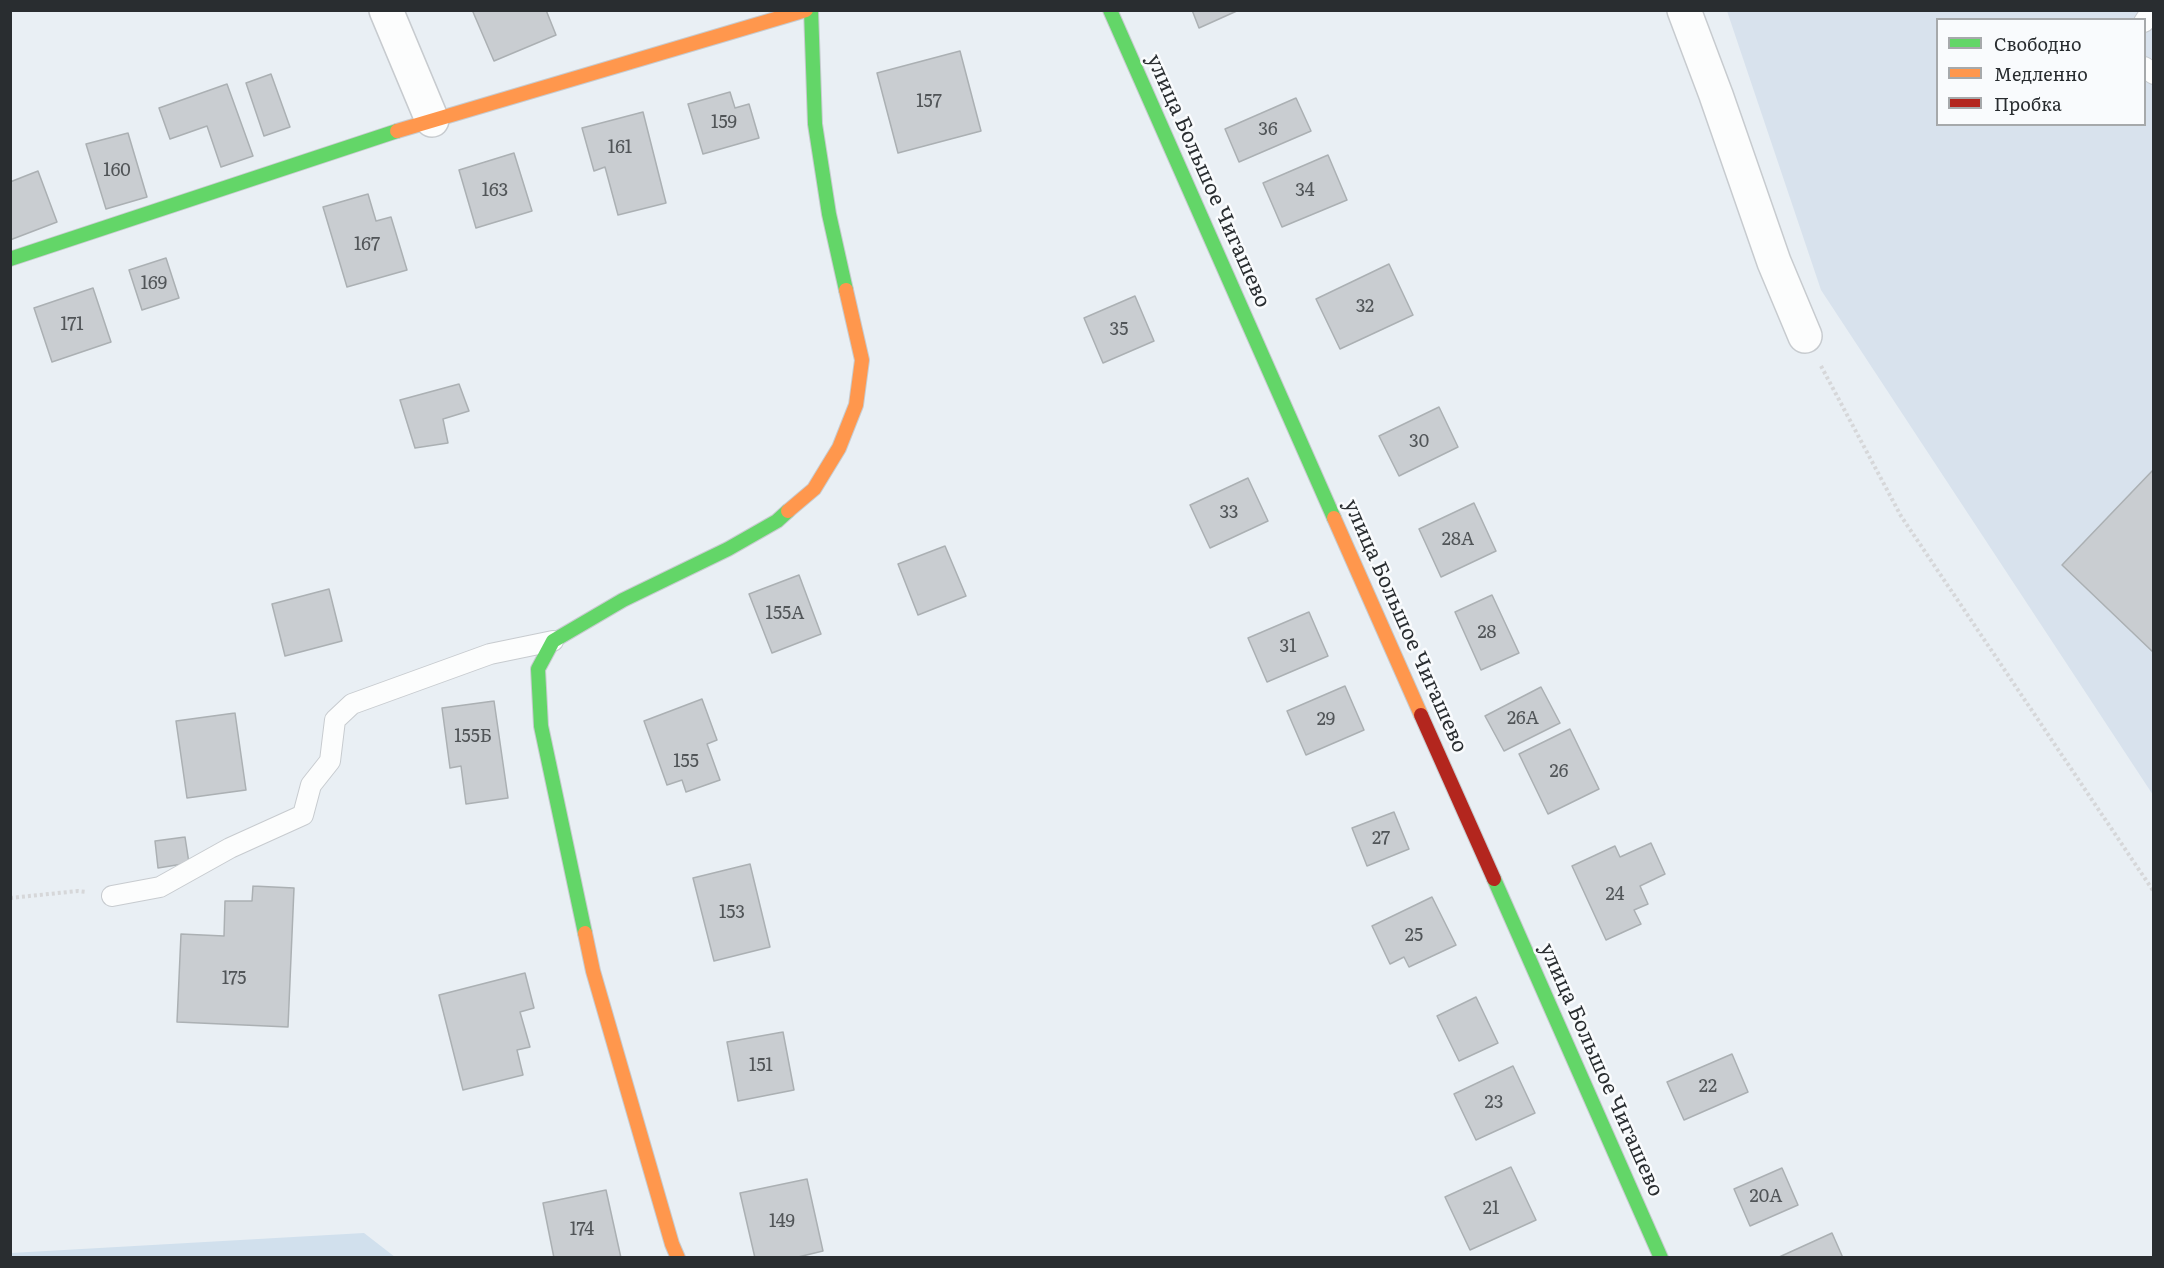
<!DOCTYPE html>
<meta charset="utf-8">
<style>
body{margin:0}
#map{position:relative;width:2164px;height:1268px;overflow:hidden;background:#e9eff4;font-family:Literata,serif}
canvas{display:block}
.frame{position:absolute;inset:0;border:12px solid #292d30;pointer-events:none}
.legend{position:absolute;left:1936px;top:18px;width:210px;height:108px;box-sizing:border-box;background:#f9fbfd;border:2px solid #a6a9ab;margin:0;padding:8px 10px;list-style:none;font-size:18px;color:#292d30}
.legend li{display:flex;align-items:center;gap:12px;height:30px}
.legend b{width:30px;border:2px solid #a6a9ab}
</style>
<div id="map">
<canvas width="2164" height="1268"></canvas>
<div class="frame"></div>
<ul class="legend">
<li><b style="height:8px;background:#63d668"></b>Свободно</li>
<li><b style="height:8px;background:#ff974d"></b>Медленно</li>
<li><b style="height:8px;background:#b3261e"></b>Пробка</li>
</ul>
</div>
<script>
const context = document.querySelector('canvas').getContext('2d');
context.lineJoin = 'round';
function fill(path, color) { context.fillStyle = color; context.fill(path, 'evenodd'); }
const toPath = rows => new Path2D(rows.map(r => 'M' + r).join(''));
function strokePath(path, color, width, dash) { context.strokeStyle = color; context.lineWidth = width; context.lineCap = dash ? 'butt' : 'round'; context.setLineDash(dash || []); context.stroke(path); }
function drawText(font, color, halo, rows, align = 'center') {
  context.font = font + ' Literata,serif'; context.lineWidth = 5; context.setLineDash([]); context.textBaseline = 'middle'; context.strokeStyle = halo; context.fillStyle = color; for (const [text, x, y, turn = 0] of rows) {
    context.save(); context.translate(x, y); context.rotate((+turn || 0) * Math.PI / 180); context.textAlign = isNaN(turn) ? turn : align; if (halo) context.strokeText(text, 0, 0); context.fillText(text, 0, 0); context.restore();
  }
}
fill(toPath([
 [1727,11,2153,11,2153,795,1821,290],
 [1938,20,2144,20,2144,124,1938,124]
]), '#d8e2ed');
fill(toPath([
 [364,1233,395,1257,11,1257,11,1253]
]), '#d1e0ed');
const building = toPath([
 [476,10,546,10,556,35,494,61,473,12,476,10],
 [1192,10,1239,10,1199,28,1192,10],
 [960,51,981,131,898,153,877,73,960,51],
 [271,74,290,127,264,136,246,83,271,74],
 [227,84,253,156,221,167,207,126,170,139,159,108,227,84],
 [730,92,735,108,749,104,759,138,703,154,688,104,730,92],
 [1296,98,1311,131,1239,162,1225,129,1296,98],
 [643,112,666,203,618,215,605,167,594,171,582,128,643,112],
 [128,133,147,197,106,209,86,144,128,133],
 [514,153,532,211,476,228,459,170,514,153],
 [1328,155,1347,200,1282,227,1263,183,1328,155],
 [38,171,57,222,10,240,10,182,38,171],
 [368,194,376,221,391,217,407,270,347,287,323,207,368,194],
 [166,258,179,298,142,310,129,270,166,258],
 [1389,264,1413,315,1340,349,1316,299,1389,264],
 [93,288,111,342,52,362,34,308,93,288],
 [1135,296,1154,341,1103,363,1084,318,1135,296],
 [459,384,469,411,443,419,448,443,415,448,400,400,459,384],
 [1439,407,1458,447,1399,476,1379,436,1439,407],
 [2154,469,2154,653,2062,565,2154,469],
 [1248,478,1268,521,1210,548,1190,505,1248,478],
 [1474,503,1496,551,1441,577,1419,529,1474,503],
 [945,546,966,596,918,615,898,564,945,546],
 [799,575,821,634,772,653,749,594,799,575],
 [329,589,342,641,285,656,272,604,329,589],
 [1492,595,1519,653,1481,670,1455,612,1492,595],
 [1309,612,1328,656,1267,682,1248,638,1309,612],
 [1345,686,1364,730,1306,755,1287,711,1345,686],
 [1541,687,1560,723,1504,751,1485,716,1541,687],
 [702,699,717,740,707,744,720,780,686,792,682,780,667,785,644,721,702,699],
 [494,701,508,798,466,804,461,766,450,768,442,708,494,701],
 [235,713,246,790,187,798,176,721,235,713],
 [1570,729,1599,789,1548,814,1519,754,1570,729],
 [1394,812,1409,849,1367,866,1352,828,1394,812],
 [185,837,189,863,158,868,155,841,185,837],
 [1651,843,1665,874,1640,886,1648,904,1634,910,1641,924,1606,940,1572,866,1615,846,1620,857,1651,843],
 [750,864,770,947,714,961,693,878,750,864],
 [253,886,294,888,288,1027,177,1022,181,934,224,936,225,901,252,901,253,886],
 [1432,897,1456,945,1409,967,1404,957,1390,964,1372,926,1432,897],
 [525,973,534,1008,520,1012,530,1047,517,1050,523,1075,463,1090,439,995,525,973],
 [1476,997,1498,1043,1459,1061,1437,1016,1476,997],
 [783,1032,794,1090,738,1101,727,1042,783,1032],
 [1732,1054,1748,1092,1684,1120,1667,1082,1732,1054],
 [1513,1066,1535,1113,1476,1140,1454,1094,1513,1066],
 [1511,1167,1536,1220,1470,1250,1445,1197,1511,1167],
 [1782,1168,1798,1205,1750,1226,1734,1189,1782,1168],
 [807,1179,823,1251,794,1258,755,1258,740,1193,807,1179],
 [606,1190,621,1258,554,1258,543,1203,606,1190],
 [1832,1233,1843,1258,1777,1258,1832,1233]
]);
fill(building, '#c9cdd1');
strokePath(building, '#abb0b3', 1.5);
const lane = toPath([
 [2144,22,2152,10],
 [2144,67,2154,74],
 [112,896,160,887,230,848,303,815,311,785,330,761,335,720,352,704,490,654,553,641]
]);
const street = toPath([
 [386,10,432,120],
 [1684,10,1716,95,1774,262,1805,336]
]);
const fast = toPath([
 [811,10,815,124,829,214,846,290],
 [1110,10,1334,518],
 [10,259,397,131],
 [1494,879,1661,1258],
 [585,933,541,726,538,669,553,641,623,600,728,549,777,521,788,511]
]);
const slow = toPath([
 [397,131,806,10],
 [788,511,814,489,839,448,856,405,862,360,846,290],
 [1334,518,1421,715],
 [585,933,593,971,672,1244,678,1258]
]);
const jam = toPath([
 [1421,715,1494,879]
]);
strokePath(lane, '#c7cbcf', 22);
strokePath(street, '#c7cbcf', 36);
strokePath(fast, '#c7cbcf', 16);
strokePath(slow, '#c7cbcf', 16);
strokePath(jam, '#c7cbcf', 16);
strokePath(toPath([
 [1821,366,1901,516,2154,892],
 [10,898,78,891,87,892]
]), '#d6d7d9', 4, [3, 3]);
strokePath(lane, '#fcfdfd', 20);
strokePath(street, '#fcfdfd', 33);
strokePath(fast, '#63d668', 14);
strokePath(slow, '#ff974d', 14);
strokePath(jam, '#b3261e', 14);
drawText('18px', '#515558', null, [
 ["157",929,102],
 ["159",724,123],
 ["36",1268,130],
 ["161",620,148],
 ["160",117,171],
 ["163",495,191],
 ["34",1305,191],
 ["167",367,245],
 ["169",154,284],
 ["32",1365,307],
 ["171",72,325],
 ["35",1119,330],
 ["30",1419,442],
 ["33",1229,513],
 ["28А",1458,540],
 ["155А",785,614],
 ["28",1487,633],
 ["31",1288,647],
 ["26А",1523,719],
 ["29",1326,720],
 ["155Б",473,737],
 ["155",686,762],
 ["26",1559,772],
 ["27",1381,839],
 ["24",1615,895],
 ["153",732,913],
 ["25",1414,936],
 ["175",234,979],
 ["151",761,1066],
 ["22",1708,1087],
 ["23",1494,1103],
 ["20А",1766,1197],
 ["21",1491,1209],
 ["149",782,1222],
 ["174",582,1230]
]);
drawText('21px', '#292d30', '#f9fbfd', [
 ["улица Большое Чигашево",1208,181,66],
 ["улица Большое Чигашево",1405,626,66],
 ["улица Большое Чигашево",1601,1070,66]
]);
</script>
